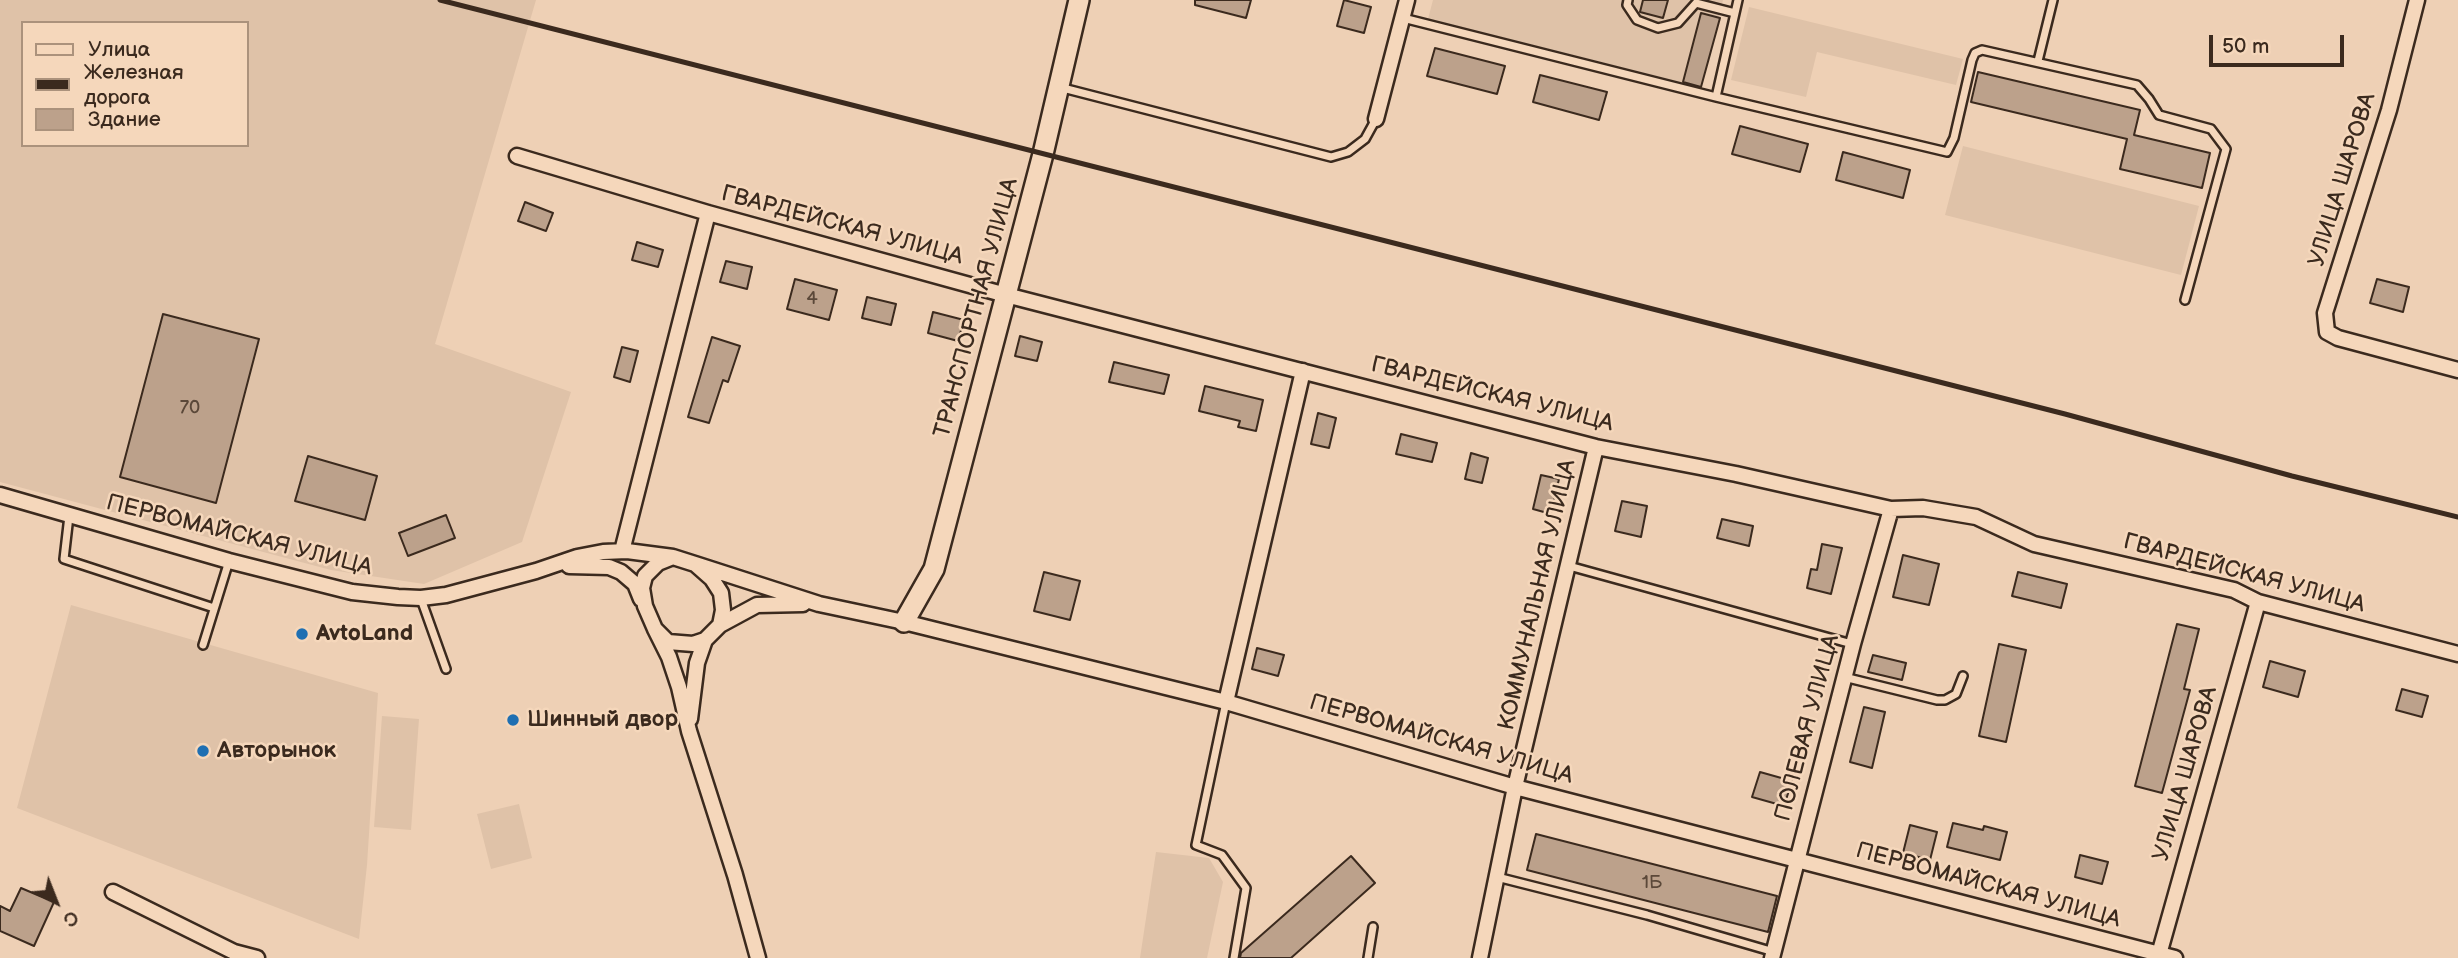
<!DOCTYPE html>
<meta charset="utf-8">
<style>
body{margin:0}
#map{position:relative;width:2458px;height:958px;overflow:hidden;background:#eed0b5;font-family:"Balsamiq Sans",sans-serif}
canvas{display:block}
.legend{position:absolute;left:21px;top:21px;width:228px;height:126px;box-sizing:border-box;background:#f5d7bb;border:2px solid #ab927c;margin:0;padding:9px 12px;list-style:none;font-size:21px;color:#3b2a1e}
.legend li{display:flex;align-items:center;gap:14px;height:35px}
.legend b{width:35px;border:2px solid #ab927c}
.north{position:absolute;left:21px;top:867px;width:70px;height:70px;-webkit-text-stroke:5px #f5d7bb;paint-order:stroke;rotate:138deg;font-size:19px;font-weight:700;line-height:28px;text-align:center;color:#3b2a1e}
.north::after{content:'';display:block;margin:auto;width:24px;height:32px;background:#3b2a1e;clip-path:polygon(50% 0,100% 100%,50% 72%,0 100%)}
.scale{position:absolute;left:2209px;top:35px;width:135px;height:32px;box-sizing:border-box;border:4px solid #3b2a1e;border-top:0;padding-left:9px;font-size:21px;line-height:24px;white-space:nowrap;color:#3b2a1e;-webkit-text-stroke:5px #f5d7bb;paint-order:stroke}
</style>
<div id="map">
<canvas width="2458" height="958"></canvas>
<ul class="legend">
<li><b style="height:9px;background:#f5d7bb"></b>Улица</li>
<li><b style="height:9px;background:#3b2a1e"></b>Железная дорога</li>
<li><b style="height:19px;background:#bca18b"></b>Здание</li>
</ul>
<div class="north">С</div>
<div class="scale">50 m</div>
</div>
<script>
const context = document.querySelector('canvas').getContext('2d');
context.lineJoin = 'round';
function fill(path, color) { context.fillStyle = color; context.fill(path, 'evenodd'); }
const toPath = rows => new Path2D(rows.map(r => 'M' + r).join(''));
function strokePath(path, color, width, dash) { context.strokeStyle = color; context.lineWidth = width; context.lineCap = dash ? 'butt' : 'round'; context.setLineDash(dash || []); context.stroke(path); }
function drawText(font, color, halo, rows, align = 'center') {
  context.font = font + ' "Balsamiq Sans",sans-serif'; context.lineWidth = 5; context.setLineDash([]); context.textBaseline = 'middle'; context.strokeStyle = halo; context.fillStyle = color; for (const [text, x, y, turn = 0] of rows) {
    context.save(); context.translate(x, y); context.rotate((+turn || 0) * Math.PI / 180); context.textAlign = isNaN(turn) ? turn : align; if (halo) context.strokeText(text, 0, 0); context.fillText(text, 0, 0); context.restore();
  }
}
fill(toPath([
 [0,0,536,0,435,344,571,392,522,542,424,584,331,570,0,482],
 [23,23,247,23,247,145,23,145],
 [1433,0,1723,0,1701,87,1428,19],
 [1749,7,1963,59,1956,85,1817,52,1806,97,1731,80],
 [1963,146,2199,206,2181,275,1945,215],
 [71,605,378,693,367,865,359,939,17,808],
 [382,716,419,719,411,830,374,827],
 [519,804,532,858,491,869,477,814],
 [1156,852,1209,858,1223,882,1207,958,1140,958]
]), '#dfc2a8');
const building = toPath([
 [1195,0,1251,0,1246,18,1195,5,1195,0],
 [1344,0,1371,7,1364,33,1337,26,1344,0],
 [1643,0,1668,0,1663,18,1640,12,1643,0],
 [1701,13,1720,18,1701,87,1683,82,1701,13],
 [1435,48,1505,66,1497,94,1427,76,1435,48],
 [1978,72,2140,110,2134,135,2210,153,2202,188,2120,169,2127,139,1971,102,1978,72],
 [1540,75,1607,92,1599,120,1533,102,1540,75],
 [1740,126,1808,144,1800,172,1732,154,1740,126],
 [1843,152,1910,170,1903,198,1836,180,1843,152],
 [525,202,553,213,546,231,518,221,525,202],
 [637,242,663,250,658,267,632,260,637,242],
 [726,261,752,267,747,289,720,282,726,261],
 [795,279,837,290,829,320,787,309,795,279],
 [2377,279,2409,287,2403,312,2370,303,2377,279],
 [867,297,896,304,891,325,862,318,867,297],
 [933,312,964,320,958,341,928,333,933,312],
 [163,314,259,339,216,503,120,477,163,314],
 [1020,336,1042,342,1037,361,1015,356,1020,336],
 [712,337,740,346,728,382,723,380,709,423,688,417,712,337],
 [622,347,638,351,630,382,614,377,622,347],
 [1114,362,1169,375,1164,394,1109,382,1114,362],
 [1205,386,1263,400,1256,431,1238,427,1240,421,1199,411,1205,386],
 [1318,413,1336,418,1329,448,1311,444,1318,413],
 [1401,434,1437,443,1432,462,1396,454,1401,434],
 [1471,453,1488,458,1482,483,1465,479,1471,453],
 [308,456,377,476,365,520,295,501,308,456],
 [1541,475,1559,479,1551,514,1533,509,1541,475],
 [1622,501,1647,506,1641,537,1615,531,1622,501],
 [446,515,455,538,408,556,399,533,446,515],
 [1722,519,1753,526,1749,546,1717,538,1722,519],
 [1822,544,1842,548,1831,594,1807,588,1811,569,1817,570,1822,544],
 [1903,555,1939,564,1929,605,1893,597,1903,555],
 [1044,572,1080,581,1070,620,1034,611,1044,572],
 [2018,572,2067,584,2061,608,2012,596,2018,572],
 [2177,624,2199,629,2184,689,2190,690,2162,793,2135,786,2177,624],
 [1999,644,2026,650,2006,742,1979,736,1999,644],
 [1257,648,1284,655,1278,676,1252,669,1257,648],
 [1873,655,1906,663,1902,680,1868,672,1873,655],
 [2270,661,2305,671,2298,697,2263,687,2270,661],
 [2402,689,2428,696,2422,717,2396,710,2402,689],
 [1864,707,1885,712,1872,768,1850,762,1864,707],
 [1760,772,1792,781,1784,806,1752,797,1760,772],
 [1953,823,1983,830,1984,826,2007,832,2000,860,1947,847,1953,823],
 [1910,825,1937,832,1930,860,1903,853,1910,825],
 [1536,834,1777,896,1768,932,1527,870,1536,834],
 [2080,855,2108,862,2102,884,2075,877,2080,855],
 [1351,856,1375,883,1291,958,1240,958,1241,953,1351,856],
 [21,888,54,902,34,946,0,931,0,906,10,911,21,888]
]);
fill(building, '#bca18b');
strokePath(building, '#3b2a1e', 2);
const lane = toPath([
 [1628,0,1627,5,1637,20,1658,28,1678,23,1696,3,1735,13],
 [1403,18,1716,97,1947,152,1954,138,1972,60,1975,53,1982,50,2137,85,2149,99,2159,115,2211,129,2226,149,2185,300],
 [2038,61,2053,0],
 [1059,87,1331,157,1348,152,1365,139,1376,119],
 [1716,97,1738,0],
 [69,516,64,559,214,608],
 [1569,566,1852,644],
 [421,599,446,669],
 [203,645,229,561],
 [1844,677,1937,700,1945,700,1956,694,1963,676],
 [1226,702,1196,845,1222,855,1246,888,1234,958],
 [1497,877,1647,915,1774,952],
 [1368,958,1373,927]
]);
const street = toPath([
 [2417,0,2389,110,2325,313,2327,332,2338,338,2458,370],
 [1376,119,1407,0],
 [517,156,708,213,1006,295,1596,447,1736,474,1891,509,1923,508,1976,517,2034,544,2234,590,2258,602,2458,654],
 [0,495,229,561,352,592,398,597,421,598,446,595,536,571,577,557,603,552,627,551,673,557],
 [622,551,708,213],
 [695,564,819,604,904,622,1226,702,1515,787,2175,958],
 [569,566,609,567,621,572,635,584,641,599],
 [720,625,757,605,803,604],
 [655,629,668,642,693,644,705,640,720,625,723,610,721,593,712,579,695,564,673,557,658,563,645,576,642,588,645,606,655,629,669,657,679,687,689,731,735,875,758,958],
 [1226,702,1303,371],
 [690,719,697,663,705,640],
 [113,892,234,952,257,958],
 [1480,958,1515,787,1596,447],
 [1772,958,1853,644,1891,509],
 [2158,958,2258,602]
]);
const secondary = toPath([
 [904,622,934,569,1043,154,1079,0]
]);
strokePath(lane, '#3b2a1e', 12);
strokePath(street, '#3b2a1e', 19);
strokePath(secondary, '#3b2a1e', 24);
strokePath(lane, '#f5d7bb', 7);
strokePath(street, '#f5d7bb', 14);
strokePath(secondary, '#f5d7bb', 19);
strokePath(toPath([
 [440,0,2065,414,2292,476,2458,517]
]), '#3b2a1e', 5);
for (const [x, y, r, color] of [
 [302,634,7,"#1f6fb2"],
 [513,720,7,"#1f6fb2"],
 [203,751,7,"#1f6fb2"]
]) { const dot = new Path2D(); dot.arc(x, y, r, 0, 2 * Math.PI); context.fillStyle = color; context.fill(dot); strokePath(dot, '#f5d7bb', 2.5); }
drawText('19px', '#5b4839', null, [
 ["4",812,299],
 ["70",190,408],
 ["1Б",1652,883]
]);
drawText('23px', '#3b2a1e', '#f5d7bb', [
 ["УЛИЦА ШАРОВА",2343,180,-73],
 ["ГВАРДЕЙСКАЯ УЛИЦА",842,226,15],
 ["ТРАНСПОРТНАЯ УЛИЦА",977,308,-75],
 ["ГВАРДЕЙСКАЯ УЛИЦА",1492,395,14],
 ["ПЕРВОМАЙСКАЯ УЛИЦА",239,536,14],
 ["ГВАРДЕЙСКАЯ УЛИЦА",2244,574,15],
 ["КОММУНАЛЬНАЯ УЛИЦА",1538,595,-77],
 ["ПОЛЕВАЯ УЛИЦА",1808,728,-75],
 ["ПЕРВОМАЙСКАЯ УЛИЦА",1441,740,16],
 ["УЛИЦА ШАРОВА",2186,774,-74],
 ["ПЕРВОМАЙСКАЯ УЛИЦА",1988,886,15]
]);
drawText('bold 23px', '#3b2a1e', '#f5d7bb', [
 ["AvtoLand",316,634],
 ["Шинный двор",527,720],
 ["Авторынок",217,751]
], 'left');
</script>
